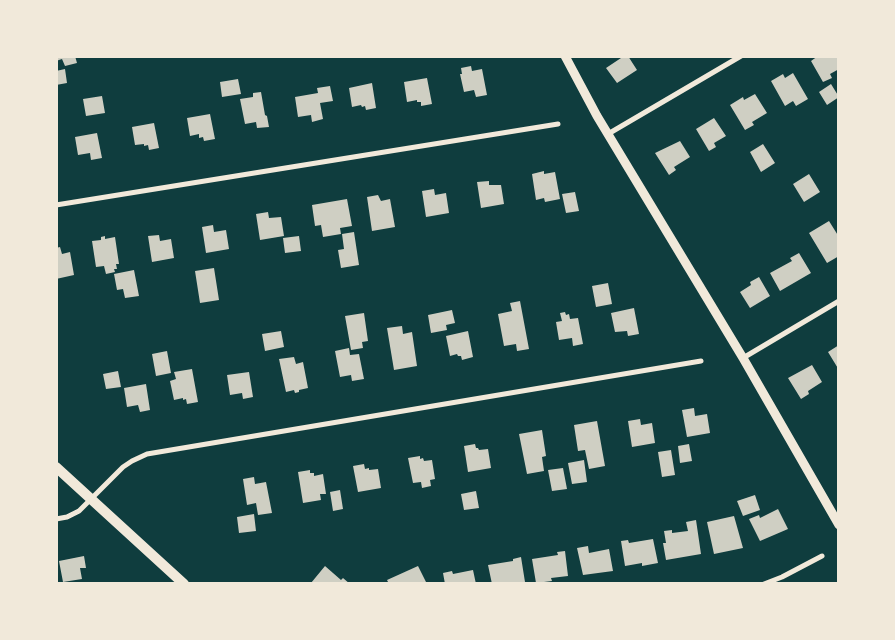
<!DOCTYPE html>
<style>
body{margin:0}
#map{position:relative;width:895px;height:640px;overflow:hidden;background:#0f3d3e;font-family:"Fira Sans Condensed",sans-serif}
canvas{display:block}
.frame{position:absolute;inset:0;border:58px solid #f1e9da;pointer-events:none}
</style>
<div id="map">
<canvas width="895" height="640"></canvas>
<div class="frame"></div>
</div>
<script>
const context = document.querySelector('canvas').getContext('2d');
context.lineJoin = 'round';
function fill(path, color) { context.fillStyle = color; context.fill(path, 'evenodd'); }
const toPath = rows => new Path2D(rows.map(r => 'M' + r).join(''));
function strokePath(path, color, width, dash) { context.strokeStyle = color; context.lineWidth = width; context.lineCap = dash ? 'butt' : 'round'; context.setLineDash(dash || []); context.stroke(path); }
fill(toPath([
 [56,56,75,56,77,63,65,66,62,59,56,61],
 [624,56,628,56,637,70,617,83,606,68],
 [818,56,839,56,839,69,830,74,832,78,823,82,811,61],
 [471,66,472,71,482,69,487,95,476,97,474,90,464,92,460,74,462,74,461,68],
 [65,69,67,83,56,85,56,71],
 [793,73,808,99,796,106,793,101,785,106,771,81,783,74,785,78],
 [427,78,432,104,421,106,421,102,417,102,417,100,407,102,404,82],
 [238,79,241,94,222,97,220,82],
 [372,83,376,108,366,110,365,106,362,107,361,105,352,107,349,88],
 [831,84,839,97,827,105,819,92],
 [330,86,333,101,320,103,323,119,312,122,311,115,298,117,295,97,318,93,317,88],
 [261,92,265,115,267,116,269,127,257,128,256,122,245,124,240,99,253,97,253,93],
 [755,94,767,113,752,122,754,125,745,130,730,105,743,97,744,100],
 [102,96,105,113,86,116,83,99],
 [210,114,215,139,204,141,203,137,199,138,199,134,190,136,187,118],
 [714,118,726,136,714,143,716,147,709,151,696,129],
 [154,123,159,148,149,150,148,145,144,146,144,144,135,145,132,127],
 [97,133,102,158,91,160,90,153,78,155,75,137],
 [680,141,690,157,674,167,676,170,669,175,655,153],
 [763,144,775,163,761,172,750,152],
 [544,171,544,174,555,172,560,199,545,202,544,198,536,200,532,174],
 [809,174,820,192,804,202,793,184],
 [489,181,489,185,501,185,504,204,481,208,477,182],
 [434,189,435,195,446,193,449,213,426,217,422,191],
 [575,192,579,211,566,213,562,194],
 [378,195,381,201,390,199,395,227,372,231,367,197],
 [347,199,352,226,340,228,341,234,323,237,321,225,315,226,312,205],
 [268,212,269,218,281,217,284,236,260,240,256,214],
 [829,221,839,237,839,256,827,263,809,233],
 [213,225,214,232,226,230,229,249,206,253,202,227],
 [354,232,359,265,341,268,338,250,344,249,342,234],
 [159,235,160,241,171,239,174,258,152,262,148,236],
 [105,236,105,239,115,237,119,264,116,264,117,269,114,269,115,272,106,274,104,266,96,267,92,241,101,240,101,237],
 [299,236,301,251,285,253,283,238],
 [60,247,62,254,70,252,74,275,56,279,56,248],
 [799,253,811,273,780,291,770,273,792,261,790,258],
 [214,268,219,300,200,303,195,271],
 [134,270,139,296,125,298,123,289,117,290,114,274],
 [759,277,770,296,750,308,740,292,751,285,750,282],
 [608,283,612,304,596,307,592,286],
 [520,301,529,349,517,351,516,344,504,346,498,314,512,311,510,303],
 [634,308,639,334,628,336,627,331,615,332,611,313],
 [452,310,455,323,446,325,447,330,431,333,428,315],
 [565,312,566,315,569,314,570,319,578,318,583,344,573,346,572,338,559,340,556,322,562,321,560,313],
 [364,313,368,341,362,342,363,348,351,350,345,316],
 [402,326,403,334,412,332,417,366,394,370,387,328],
 [281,331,284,347,265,351,262,334],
 [468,331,473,357,462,360,461,356,458,356,457,354,450,356,446,336],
 [839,345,839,370,828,352],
 [349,348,350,355,359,354,364,379,352,381,351,375,340,377,335,351],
 [167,351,171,373,156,376,152,354],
 [294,357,296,364,303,362,308,388,299,390,299,392,295,393,294,390,286,392,279,359],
 [812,365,822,382,808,391,809,394,801,399,788,378],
 [192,369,198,402,187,404,186,399,183,400,183,398,174,400,170,381,176,379,174,372],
 [118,371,121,387,106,389,103,374],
 [249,372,253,397,243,399,242,393,230,395,227,375],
 [146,384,150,410,140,412,138,405,127,407,124,388],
 [694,408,695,416,707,414,710,433,687,437,682,410],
 [640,419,641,425,652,423,655,443,632,447,628,421],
 [597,421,605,466,589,469,585,450,578,451,574,425],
 [542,430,546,456,542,457,544,471,527,474,519,434],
 [475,444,476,448,478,448,479,450,488,449,491,468,468,472,464,446],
 [689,444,692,461,680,463,678,446],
 [671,450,675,475,662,477,658,452],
 [420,456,420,459,423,458,424,461,432,460,435,479,430,480,431,486,422,488,421,482,413,483,408,458],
 [584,460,587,482,572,484,568,463],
 [364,464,365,469,369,468,369,470,378,469,381,488,358,492,353,466],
 [563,468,567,489,552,491,548,470],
 [310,470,310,473,314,473,314,476,323,474,326,494,320,494,321,500,303,503,298,472],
 [254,477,255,484,266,482,272,513,258,515,256,503,247,505,243,479],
 [340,490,343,509,333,511,330,492],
 [476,491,479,508,464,510,461,494],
 [755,495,760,510,743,516,737,501],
 [778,509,788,529,760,541,749,519,759,515,760,518],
 [254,514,256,531,239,533,237,517],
 [734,516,743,548,714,554,707,522],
 [696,520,701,554,666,560,663,543,666,543,664,531,672,530,672,533,688,531,686,522],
 [653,539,658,563,642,566,642,563,625,566,621,541,628,540,629,543],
 [588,546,589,553,609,549,613,571,583,575,577,548],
 [565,551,568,576,551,578,552,581,536,583,532,559,558,555,557,552],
 [84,556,86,568,80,568,82,579,63,582,59,561],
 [521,557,525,582,513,584,492,584,488,565,513,561,513,559],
 [325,566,341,580,343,578,350,584,312,584,311,583],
 [418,566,427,584,389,584,387,580],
 [473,570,476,584,445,584,443,573,452,571,453,574]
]), '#cfcfc3');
strokePath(toPath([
 [608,134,741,56],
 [56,205,558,124],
 [743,358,839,301],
 [56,519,67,517,79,511,123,467,132,461,147,454,701,361],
 [764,584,782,577,822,556]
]), '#f1e9da', 5);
strokePath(toPath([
 [565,56,597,116,743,358,839,525]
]), '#f1e9da', 9);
strokePath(toPath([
 [56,467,184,584]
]), '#f1e9da', 10);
</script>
